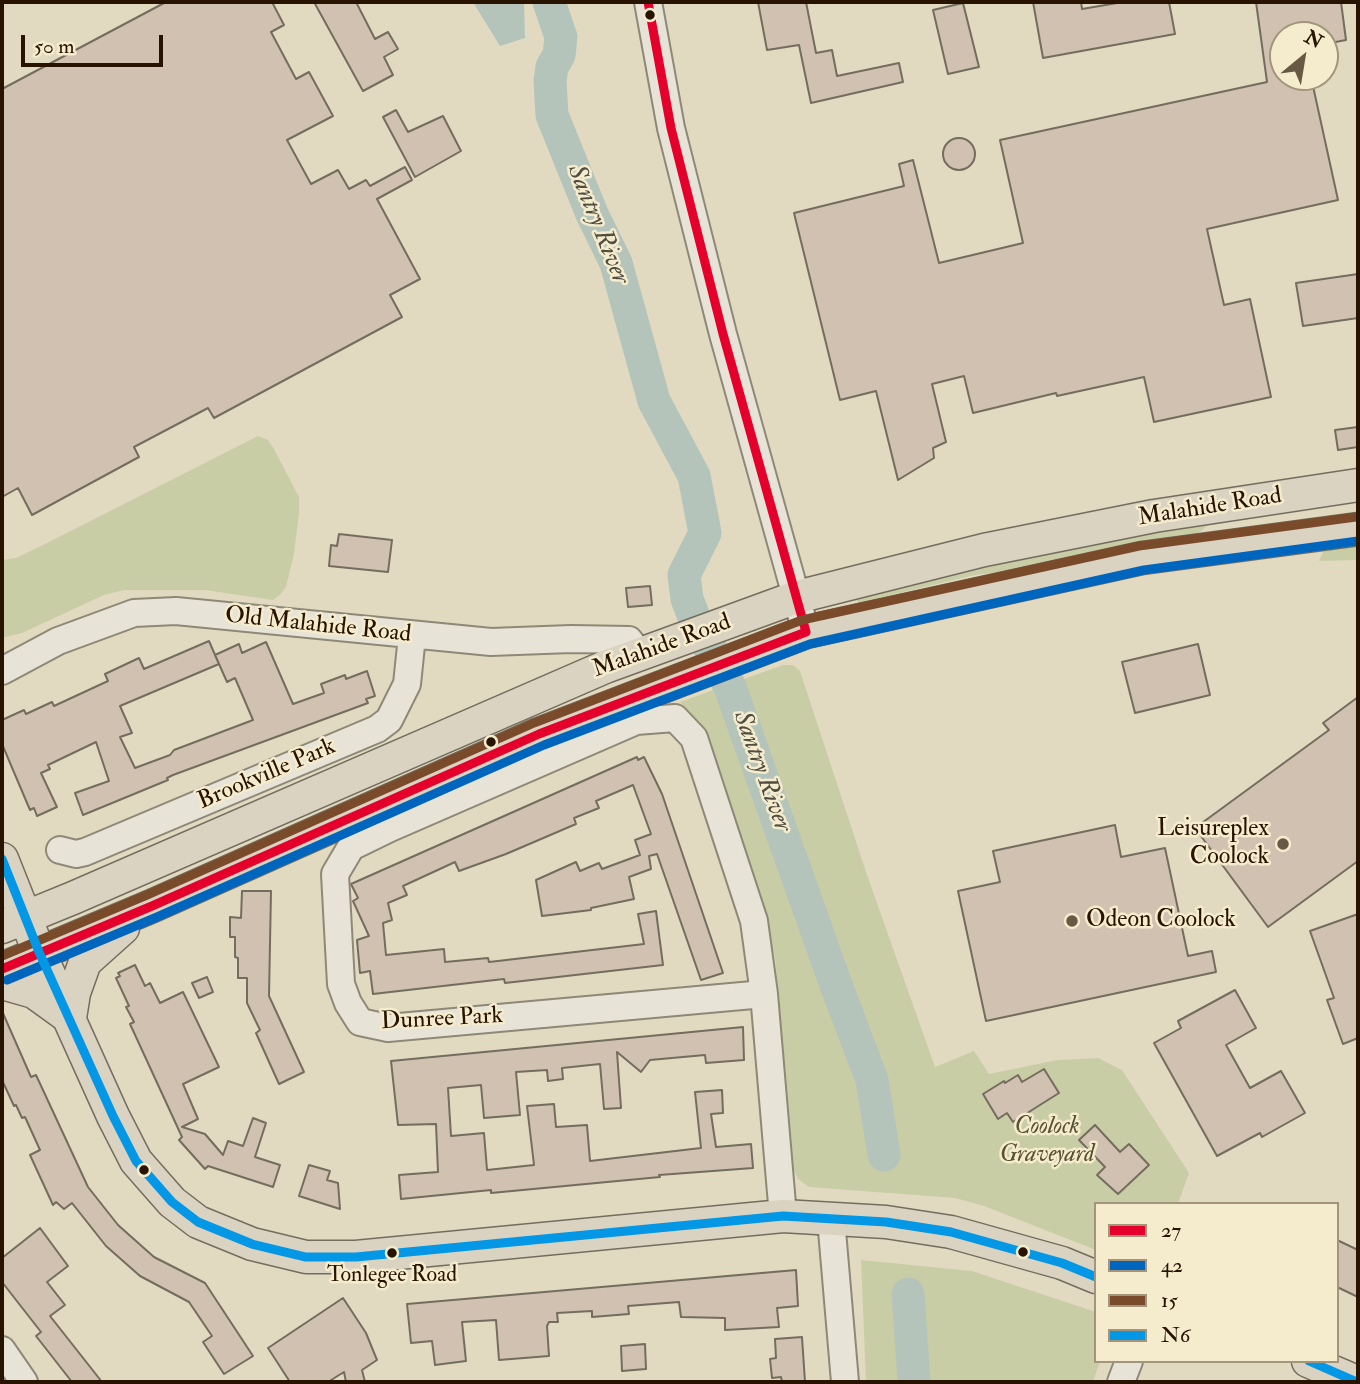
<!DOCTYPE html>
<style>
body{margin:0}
#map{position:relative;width:1360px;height:1384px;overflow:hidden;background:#e1dac1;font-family:"IM FELL Double Pica",serif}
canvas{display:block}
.frame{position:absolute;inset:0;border:4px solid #271300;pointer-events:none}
.legend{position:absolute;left:1094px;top:1202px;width:245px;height:161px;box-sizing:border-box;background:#f5ecce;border:2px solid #a3957c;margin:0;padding:9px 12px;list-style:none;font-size:21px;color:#271300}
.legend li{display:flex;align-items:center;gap:14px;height:35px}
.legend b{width:35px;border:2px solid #a3957c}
.north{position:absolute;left:1269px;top:21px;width:70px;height:70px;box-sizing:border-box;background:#f5ecce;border:2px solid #a3957c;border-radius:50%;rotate:30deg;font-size:19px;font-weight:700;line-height:28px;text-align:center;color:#271300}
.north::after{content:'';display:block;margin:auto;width:24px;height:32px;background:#685944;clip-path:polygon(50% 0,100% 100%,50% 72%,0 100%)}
.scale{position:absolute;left:21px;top:35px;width:142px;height:32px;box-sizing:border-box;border:4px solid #271300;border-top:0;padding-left:9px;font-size:21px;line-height:24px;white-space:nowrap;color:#271300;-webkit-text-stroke:5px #f5ecce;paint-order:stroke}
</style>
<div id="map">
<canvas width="1360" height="1384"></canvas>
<div class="frame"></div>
<ul class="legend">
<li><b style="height:9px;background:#e4002b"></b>27</li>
<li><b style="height:9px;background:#0065bd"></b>42</li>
<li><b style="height:9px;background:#7a4b2a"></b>15</li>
<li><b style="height:9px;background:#0497e6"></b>N6</li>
</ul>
<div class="north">N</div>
<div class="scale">50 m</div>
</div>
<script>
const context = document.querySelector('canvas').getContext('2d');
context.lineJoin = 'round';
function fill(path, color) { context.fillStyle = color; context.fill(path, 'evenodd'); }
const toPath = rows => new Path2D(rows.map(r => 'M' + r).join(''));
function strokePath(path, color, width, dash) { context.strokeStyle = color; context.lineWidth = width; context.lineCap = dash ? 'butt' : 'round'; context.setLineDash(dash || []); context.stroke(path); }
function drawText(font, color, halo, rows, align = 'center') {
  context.font = font + ' "IM FELL Double Pica",serif'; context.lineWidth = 5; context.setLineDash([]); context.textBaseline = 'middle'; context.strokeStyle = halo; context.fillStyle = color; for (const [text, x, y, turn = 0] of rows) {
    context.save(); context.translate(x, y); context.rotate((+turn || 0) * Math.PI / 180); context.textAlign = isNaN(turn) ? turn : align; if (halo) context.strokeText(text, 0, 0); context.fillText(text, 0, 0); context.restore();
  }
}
fill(toPath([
 [258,436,268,440,274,449,299,497,299,513,294,554,286,587,280,595,273,600,205,590,124,590,104,595,22,633,2,638,2,560,16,558,45,544],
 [1208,519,1209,524,1194,537,1017,570,975,575,858,603,855,594,1041,548],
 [1358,529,1358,560,1319,561,1332,532],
 [783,665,793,665,800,671,866,872,935,1067,974,1051,989,1074,1057,1060,1098,1058,1122,1070,1189,1173,1178,1204,1096,1204,1096,1250,984,1206,955,1198,809,1187,798,1179,794,1170,775,958,763,914,697,722,680,702],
 [861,1260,972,1271,1096,1312,1096,1361,1100,1361,1093,1382,866,1382]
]), '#c9cda6');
fill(toPath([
 [473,2,524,2,525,38,500,46]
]), '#b4c4bb');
strokePath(toPath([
 [549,2,561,37,559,55,552,67,550,81,552,115,592,214,616,263,654,401,694,476,705,533,684,575,687,599,696,622,730,687,836,985,872,1080,884,1155],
 [908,1294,914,1382]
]), '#b4c4bb', 33);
const building = toPath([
 [166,2,272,2,284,25,271,32,296,79,309,72,333,116,287,140,311,184,338,170,349,189,366,180,370,186,405,167,412,180,377,199,420,279,390,295,402,317,214,418,208,408,134,447,139,457,32,515,18,488,2,497,2,89,166,2],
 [314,2,356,2,375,39,388,32,398,49,384,57,393,75,363,91,314,2],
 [758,2,806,2,816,53,832,50,837,76,899,63,903,82,811,103,799,45,767,50,758,2],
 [1033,2,1081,2,1082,9,1123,2,1169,2,1175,34,1043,58,1033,2],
 [1256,2,1341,2,1346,40,1325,44,1325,35,1283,35,1283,77,1311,77,1338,200,1207,229,1224,305,1250,299,1271,397,1154,422,1144,377,1057,396,1056,393,973,413,964,376,932,384,946,442,933,448,934,458,898,480,876,391,840,400,794,213,904,186,899,164,913,160,939,263,1023,243,1000,140,1267,82,1256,2],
 [963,3,979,67,948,74,933,10,963,3],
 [396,110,408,132,443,116,461,151,415,177,383,117,396,110],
 '943 154a16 16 0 1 1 32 0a16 16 0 1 1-32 0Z',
 [1358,274,1358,318,1303,326,1296,283,1358,274],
 [1358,427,1358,447,1338,450,1335,430,1358,427],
 [339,534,392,540,388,572,329,566,331,545,337,546,339,534],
 [650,586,652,605,628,607,626,588,650,586],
 [209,641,219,664,120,706,132,733,120,737,135,768,170,755,174,750,253,720,235,678,227,682,215,655,239,644,242,653,266,642,293,704,324,693,321,684,345,675,346,679,367,671,375,696,366,699,368,703,173,775,167,778,168,780,83,815,75,793,109,781,96,742,48,765,50,769,41,773,57,807,37,816,34,808,30,810,2,744,2,720,24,710,26,714,52,702,54,706,108,681,105,674,139,658,144,669,209,641],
 [1198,644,1210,695,1135,713,1122,662,1198,644],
 [1358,697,1358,861,1268,927,1195,828,1329,730,1323,723,1358,697],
 [637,757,638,760,644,757,662,794,723,973,701,980,657,854,649,856,651,869,629,877,634,899,591,908,591,910,542,916,536,880,576,862,580,871,599,863,602,869,640,855,635,840,651,834,633,785,596,801,599,808,574,818,576,824,506,854,459,871,455,862,403,886,407,895,388,903,392,920,383,923,386,955,444,949,445,962,488,958,489,962,644,944,638,914,656,911,663,965,505,983,504,979,373,994,370,971,360,973,357,940,369,936,353,901,358,898,351,884,637,757],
 [1115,825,1121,857,1165,848,1188,956,1212,951,1216,972,986,1021,958,891,1000,882,993,851,1115,825],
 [242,891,271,891,269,996,304,1072,279,1084,256,1033,260,1030,247,1003,247,978,238,978,238,958,235,957,235,937,230,937,230,917,241,918,242,891],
 [1358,914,1358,1038,1343,1044,1327,1000,1334,998,1310,931,1358,914],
 [135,965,145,986,150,983,160,1003,183,992,219,1067,183,1084,198,1119,182,1127,205,1134,223,1155,228,1141,243,1146,253,1118,266,1123,255,1157,280,1165,273,1187,208,1166,205,1169,179,1140,182,1137,130,1024,134,1022,126,1007,129,1006,116,978,120,976,118,973,135,965],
 [207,977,213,992,199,998,192,983,207,977],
 [1235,990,1256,1028,1226,1045,1250,1088,1281,1071,1305,1113,1262,1137,1260,1133,1217,1156,1154,1043,1181,1028,1178,1021,1235,990],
 [2,1011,31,1077,36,1075,88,1187,118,1225,154,1257,205,1283,253,1356,224,1374,203,1342,212,1336,189,1302,140,1276,106,1246,72,1203,64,1209,56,1202,53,1205,30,1155,40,1150,25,1117,22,1118,16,1105,14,1106,2,1080,2,1011],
 [743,1027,744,1060,706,1063,705,1055,650,1060,641,1072,617,1052,621,1108,604,1109,600,1064,562,1068,563,1079,548,1081,547,1070,516,1072,520,1115,484,1118,481,1085,448,1088,451,1136,484,1133,487,1170,534,1165,527,1106,554,1104,556,1127,587,1125,590,1161,701,1148,695,1092,722,1090,723,1113,711,1114,716,1147,751,1144,753,1168,659,1175,660,1177,491,1193,491,1190,401,1199,399,1175,438,1172,436,1124,398,1125,391,1061,743,1027],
 [1044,1069,1059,1093,1013,1122,1007,1113,998,1119,983,1094,1004,1081,1005,1083,1018,1075,1022,1082,1044,1069],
 [1095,1125,1120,1152,1129,1144,1149,1165,1118,1194,1097,1175,1105,1167,1079,1140,1095,1125],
 [309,1165,330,1171,327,1180,338,1183,340,1209,299,1196,309,1165],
 [40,1228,68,1266,47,1282,65,1305,50,1316,102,1382,72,1382,36,1336,41,1332,2,1282,2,1258,40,1228],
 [1337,1240,1358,1250,1358,1297,1337,1287,1337,1240],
 [796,1270,798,1306,777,1308,779,1327,725,1330,725,1318,681,1317,679,1302,628,1306,629,1314,592,1317,592,1311,557,1313,558,1322,549,1322,547,1326,549,1356,499,1360,496,1320,462,1322,466,1361,435,1365,432,1341,411,1343,407,1304,796,1270],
 [343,1298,366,1333,377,1360,362,1370,365,1382,346,1382,344,1372,328,1382,290,1382,268,1348,343,1298],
 [802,1337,805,1382,782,1382,781,1377,772,1378,770,1359,776,1358,775,1339,802,1337],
 [645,1344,646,1369,622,1371,621,1346,645,1344]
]);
fill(building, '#d0c1b0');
strokePath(building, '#746d5e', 2);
const minor = toPath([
 [648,2,671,128,723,334,806,632],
 [2,671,58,641,134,613,176,611,491,642,571,639,629,640,640,654],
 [60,850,76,854,85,852,377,729,389,720,407,684,412,636],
 [764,994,388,1028,360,1022,348,1003,341,984,335,874,351,847,390,828,636,721,675,718,694,738,754,921,764,994,783,1216],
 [831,1219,845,1382],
 [2,1350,24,1382],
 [1121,1382,1129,1361]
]);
const major = toPath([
 [2,859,39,952,113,1116,136,1161,172,1202,198,1222,252,1244,306,1257,356,1257,783,1216,886,1222,951,1232,1062,1263,1096,1277],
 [2,927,73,898,605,667,797,597,984,550,1154,516,1358,485],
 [2,969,152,906,539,734,806,632,1142,558,1358,529],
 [2,983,34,992,70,1018,74,993,85,962,123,928],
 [1308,1361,1357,1382]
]);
strokePath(minor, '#8e8877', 30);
strokePath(major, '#746d5e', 35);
strokePath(minor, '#e7e3d7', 26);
strokePath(major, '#dbd3c2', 32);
strokePath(toPath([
 [2,969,152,906,539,734,806,632,723,334,671,128,648,2]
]), '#e4002b', 9);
strokePath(toPath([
 [7,980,157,917,544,745,810,644,1144,570,1358,541]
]), '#0065bd', 9);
strokePath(toPath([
 [2,956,147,895,534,723,802,620,1139,546,1356,517]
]), '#7a4b2a', 9);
strokePath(toPath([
 [2,859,39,952,113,1116,136,1161,172,1202,198,1222,252,1244,306,1257,356,1257,783,1216,886,1222,951,1232,1062,1263,1096,1277],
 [1309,1361,1357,1382]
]), '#0497e6', 9);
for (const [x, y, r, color] of [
 [650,15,6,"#271300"],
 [491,742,6,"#271300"],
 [1283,844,7,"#685944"],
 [1072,921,7,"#685944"],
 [144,1170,6,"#271300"],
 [1023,1252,6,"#271300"],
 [392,1253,6,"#271300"]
]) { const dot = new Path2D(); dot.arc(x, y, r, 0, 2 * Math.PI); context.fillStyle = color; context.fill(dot); strokePath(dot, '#f5ecce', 2.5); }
drawText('22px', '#271300', '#f5ecce', [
 ["Tonlegee Road",392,1276]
]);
drawText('24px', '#271300', '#f5ecce', [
 ["Malahide Road",1210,508,-9],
 ["Old Malahide Road",318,626,6],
 ["Malahide Road",662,647,-20],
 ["Brookville Park",267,775,-23],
 ["Dunree Park",442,1020,-3]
]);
drawText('24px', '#271300', '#f5ecce', [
 ["Leisureplex",1269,830],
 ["Coolock",1269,858],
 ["Odeon Coolock",1086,921,"left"]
], 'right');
drawText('italic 24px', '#595132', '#f5ecce', [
 ["Coolock",1047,1128],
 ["Graveyard",1047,1156]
]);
drawText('italic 26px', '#514d41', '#f5ecce', [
 ["Santry River",597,225,68],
 ["Santry River",761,772,70]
]);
</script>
